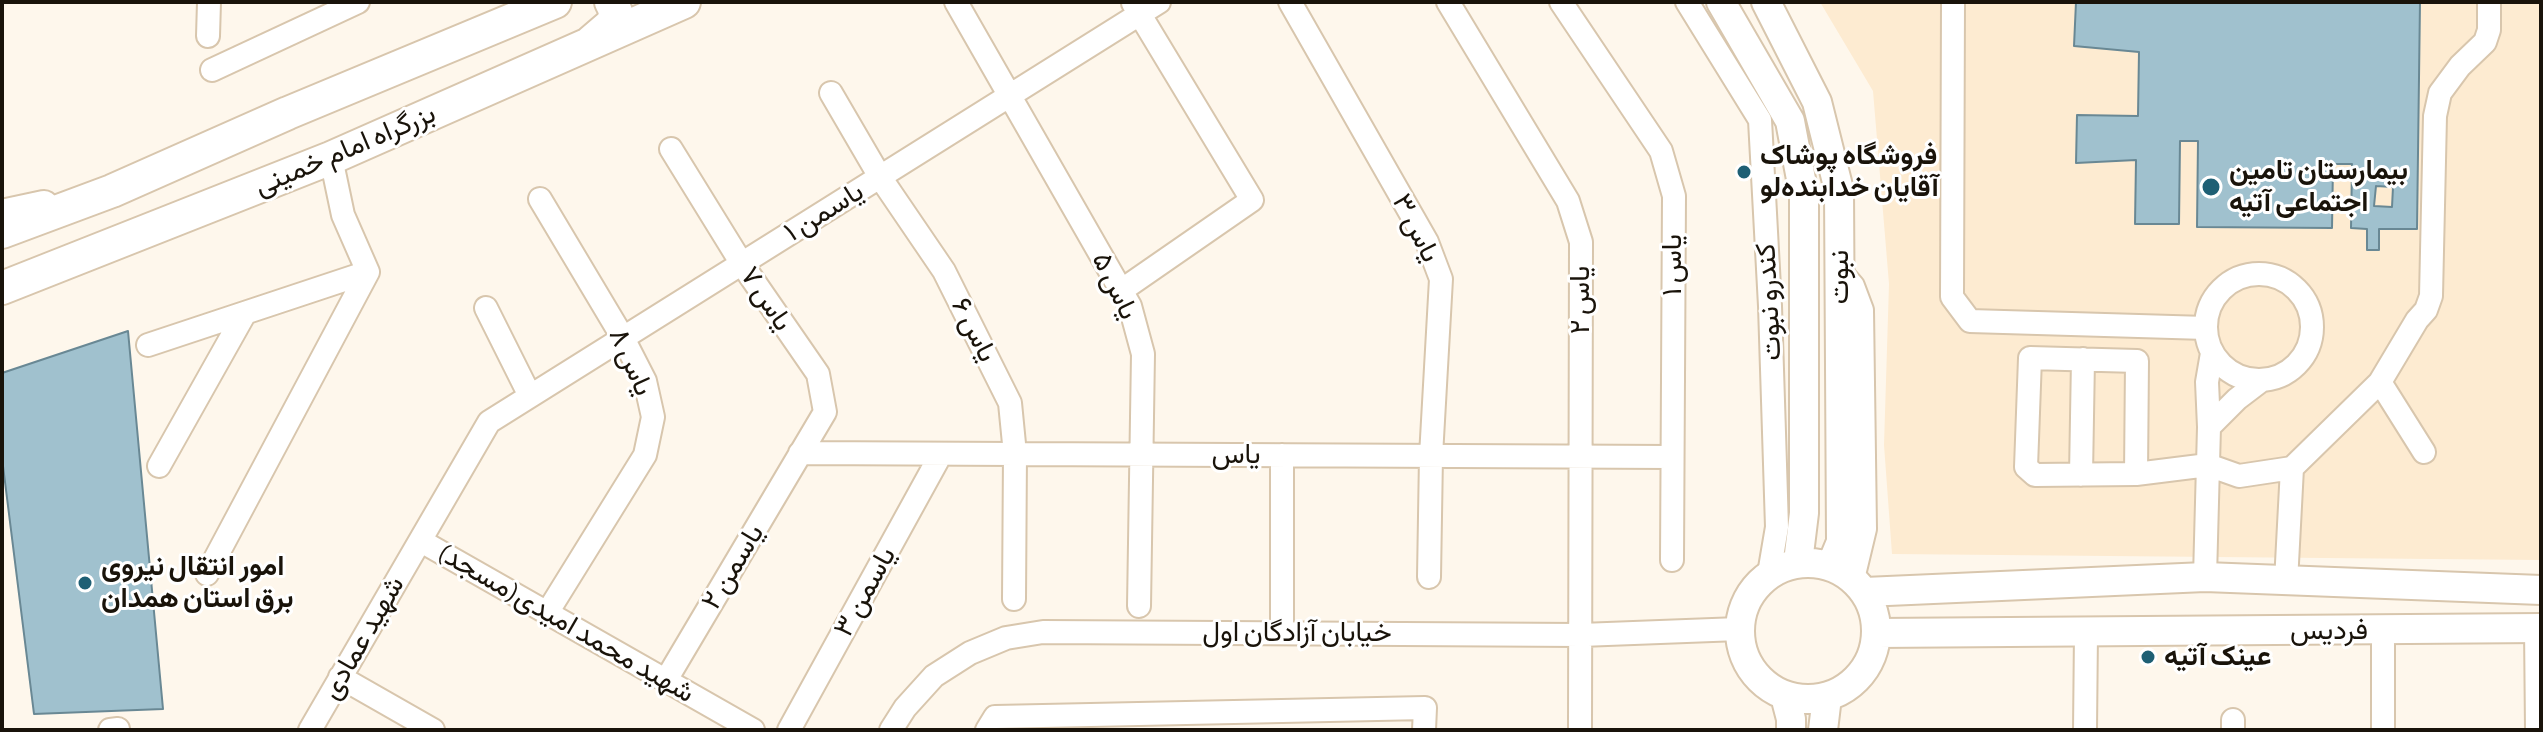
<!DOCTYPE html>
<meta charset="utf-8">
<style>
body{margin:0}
#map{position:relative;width:2543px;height:732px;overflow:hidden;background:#fef7ec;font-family:"Alegreya Sans",sans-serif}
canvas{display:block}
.frame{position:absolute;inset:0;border:4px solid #19130a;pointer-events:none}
</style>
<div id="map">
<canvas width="2543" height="732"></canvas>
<div class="frame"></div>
</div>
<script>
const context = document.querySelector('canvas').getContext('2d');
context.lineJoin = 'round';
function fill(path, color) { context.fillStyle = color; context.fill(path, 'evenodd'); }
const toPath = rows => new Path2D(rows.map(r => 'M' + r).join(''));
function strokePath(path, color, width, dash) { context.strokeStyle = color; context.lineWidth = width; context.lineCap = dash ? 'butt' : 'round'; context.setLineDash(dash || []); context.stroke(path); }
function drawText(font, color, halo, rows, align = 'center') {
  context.font = font + ' "Alegreya Sans",Vazirmatn,sans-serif'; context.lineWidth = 6; context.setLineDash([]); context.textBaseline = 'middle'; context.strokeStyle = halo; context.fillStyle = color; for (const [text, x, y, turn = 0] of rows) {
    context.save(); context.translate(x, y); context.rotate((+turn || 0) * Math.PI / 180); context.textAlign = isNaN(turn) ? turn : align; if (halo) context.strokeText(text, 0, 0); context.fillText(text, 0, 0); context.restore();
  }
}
fill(toPath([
 [1820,2,2541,2,2541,560,1892,554,1884,445,1889,284,1873,91]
]), '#fdebd1');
const building = toPath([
 [2076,2,2420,2,2417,229,2379,229,2379,250,2367,250,2367,229,2351,228,2352,164,2333,164,2332,228,2197,227,2198,141,2180,141,2179,224,2135,224,2136,160,2076,163,2077,115,2138,116,2139,52,2074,46,2076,2],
 [2376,186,2393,187,2392,207,2374,206,2376,186],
 [128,331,163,709,34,714,2,458,2,373,128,331]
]);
fill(building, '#a0c1ce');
strokePath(building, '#698894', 2);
const minor = toPath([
 [956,2,1130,306,1143,354,1139,606],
 [1290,2,1427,242,1441,279,1431,456,1429,577],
 [1448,2,1568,201,1581,242,1580,730],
 [1561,2,1661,151,1674,196,1672,560],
 [1687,2,1760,120,1770,306,1777,527,1769,574],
 [1953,2,1952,297,1970,321,2206,328],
 [208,36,209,2],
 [212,70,358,2],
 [831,93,880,177,944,271,1010,403,1015,454,1014,599],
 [331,158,343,215,368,272],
 [540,199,623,338,645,381,653,417,645,455,547,613],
 [1840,271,1853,286,1862,310,1865,529,1853,579],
 '2206 327a53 53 0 1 1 106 0a53 53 0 1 1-106 0Z',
 [1122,290,1252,200,1133,3],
 [486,308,530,396],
 [148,345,368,272,207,574],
 [2380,382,2424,452],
 [2209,427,2237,399,2262,380],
 [800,453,1672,457],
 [159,466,245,313],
 [2136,474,2137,361,2030,358,2026,467,2035,475,2136,474,2208,465,2239,476,2292,468,2380,382,2417,320,2426,310,2431,296,2435,116,2440,93,2460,66,2485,42,2489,30,2489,2],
 [2081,475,2083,359],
 [421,541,753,730],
 [2205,577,2209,427,2207,382,2212,353],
 [2286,582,2292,468],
 [2536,628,2537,730],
 [1282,633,1282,455],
 [340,677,433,730],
 [666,680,825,412,818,374,742,264,671,149],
 [110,730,118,729],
 [310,730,489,422,1159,2],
 [789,730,941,454],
 [891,730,905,708,934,676,970,653,1006,638,1043,632,1581,635,1739,629],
 [987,730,995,717,1425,708,1424,730],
 [2085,730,2086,632],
 [2233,730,2233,720],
 [2383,730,2383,644]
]);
const major = toPath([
 [1721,2,1790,121,1804,195,1804,513,1798,562],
 [1766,2,1817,102,1839,190,1841,542,1831,566],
 [2,214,44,205],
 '1740 631a68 68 0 1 1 136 0a68 68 0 1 1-136 0Z',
 [1865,592,2205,577,2541,590],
 [1877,633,2541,628],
 [1785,696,1791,719,1791,730],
 [1823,730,1827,697]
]);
const highway = toPath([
 [591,42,612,24,616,12,611,2],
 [2,232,112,191,288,113,555,2],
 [2,288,331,158,684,2]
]);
strokePath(minor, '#d8c6ad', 26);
strokePath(major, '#d8c6ad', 32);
strokePath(highway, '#d8c6ad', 36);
strokePath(minor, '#fff', 22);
strokePath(major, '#fff', 28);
strokePath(highway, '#fff', 32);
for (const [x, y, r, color] of [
 [1744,172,8,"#1e5f74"],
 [2211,187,10,"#1e5f74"],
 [85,583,8,"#1e5f74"],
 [2148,657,8,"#1e5f74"]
]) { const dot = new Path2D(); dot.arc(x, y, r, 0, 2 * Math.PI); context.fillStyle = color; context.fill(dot); strokePath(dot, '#fff', 3); }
drawText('28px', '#19130a', '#fff', [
 ["بزرگراه امام خمینی",345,150,-23],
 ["یاسمن ۱",824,212,-32],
 ["یاس ۳",1416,228,63],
 ["یاس ۱",1673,265,-90],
 ["نبوت",1840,277,-90],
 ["یاس ۵",1115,286,64],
 ["یاس ۷",766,299,56],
 ["یاس ۲",1581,300,-90],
 ["کندرو نبوت",1769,302,-93],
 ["یاس ۶",974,330,63],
 ["یاس ۸",631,362,66],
 ["یاس",1236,455],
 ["یاسمن ۲",733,567,-59],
 ["یاسمن ۳",865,592,-61],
 ["(مسجد)شهید محمد امیدی",566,623,30],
 ["فردیس",2329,631],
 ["خیابان آزادگان اول",1297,633],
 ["شهید عمادی",363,638,-60]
]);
drawText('bold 28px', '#19130a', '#fff', [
 ["فروشگاه پوشاک",1760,156],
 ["آقایان خدابنده‌لو",1760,188],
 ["بیمارستان تامین",2229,171],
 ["اجتماعی آتیه",2229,203],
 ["امور انتقال نیروی",101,567],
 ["برق استان همدان",101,599],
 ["عینک آتیه",2164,657]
], 'left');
</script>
